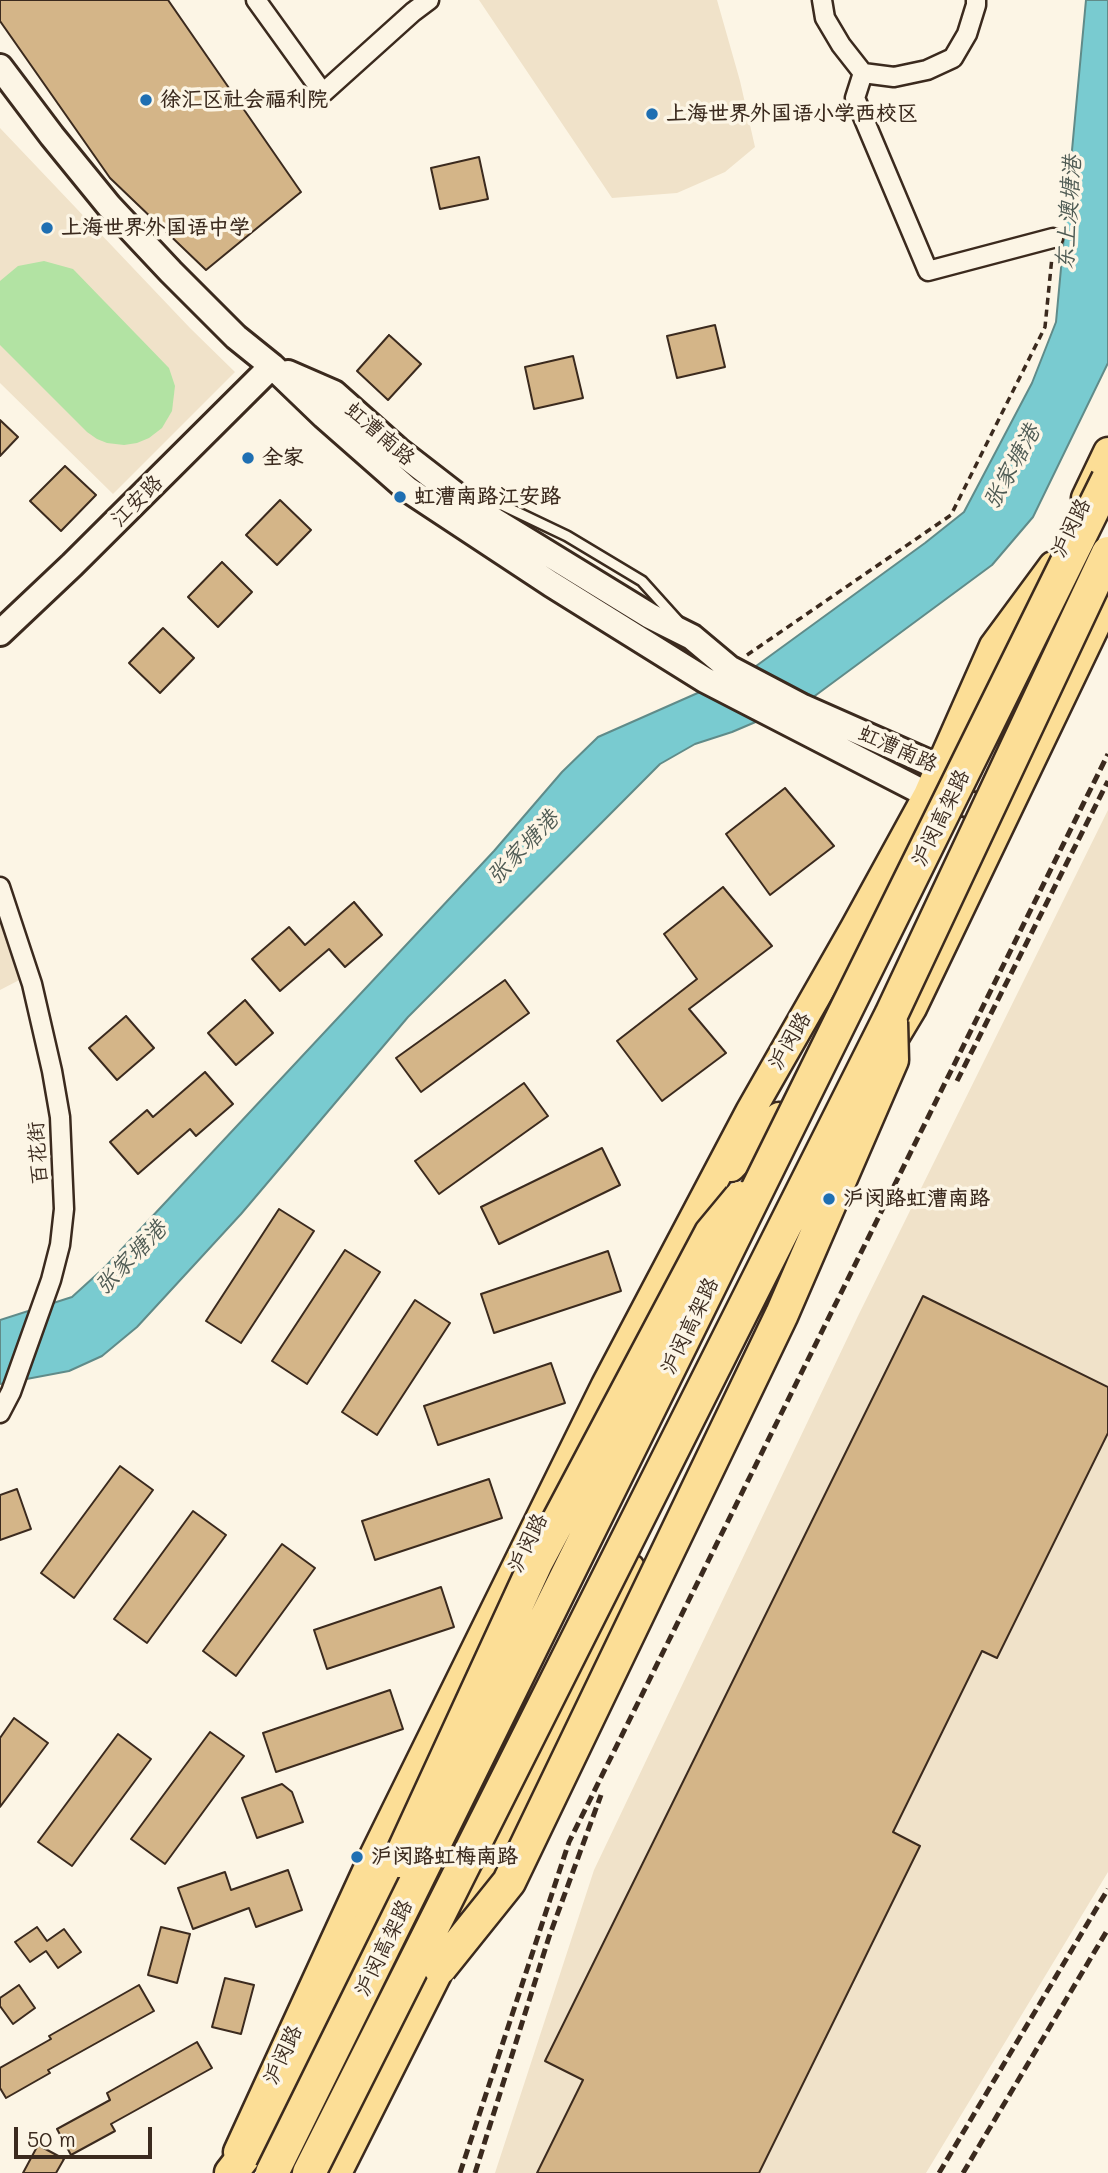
<!DOCTYPE html>
<meta charset="utf-8">
<style>
body{margin:0}
#map{position:relative;width:1108px;height:2173px;overflow:hidden;background:#fcf5e5;font-family:Mali,sans-serif}
canvas{display:block}
.scale{position:absolute;left:14px;top:2127px;width:138px;height:32px;box-sizing:border-box;border:4px solid #3b2a1e;border-top:0;padding-left:9px;font-size:21px;line-height:24px;white-space:nowrap;color:#3b2a1e;-webkit-text-stroke:5px #fcf5e5;paint-order:stroke}
</style>
<div id="map">
<canvas width="1108" height="2173"></canvas>
<div class="scale">50 m</div>
</div>
<script>
const context = document.querySelector('canvas').getContext('2d');
context.lineJoin = 'round';
function fill(path, color) { context.fillStyle = color; context.fill(path, 'evenodd'); }
const toPath = rows => new Path2D(rows.map(r => 'M' + r).join(''));
function strokePath(path, color, width, dash) { context.strokeStyle = color; context.lineWidth = width; context.lineCap = dash ? 'butt' : 'round'; context.setLineDash(dash || []); context.stroke(path); }
function drawText(font, color, halo, rows, align = 'center') {
  context.font = font + ' Mali,"LXGW WenKai TC",sans-serif'; context.lineWidth = 7; context.setLineDash([]); context.textBaseline = 'middle'; context.strokeStyle = halo; context.fillStyle = color; for (const [text, x, y, turn = 0] of rows) {
    context.save(); context.translate(x, y); context.rotate((+turn || 0) * Math.PI / 180); context.textAlign = isNaN(turn) ? turn : align; if (halo) context.strokeText(text, 0, 0); context.fillText(text, 0, 0); context.restore();
  }
}
fill(toPath([
 [479,0,717,0,740,81,755,147,725,172,677,193,612,198],
 [0,128,190,328,235,372,113,494,0,383],
 [1108,810,1108,1872,926,2173,495,2173,594,1870,858,1316],
 [0,913,27,976,0,990]
]), '#f0e2c9');
fill(toPath([
 [44,261,73,269,169,368,175,386,172,411,162,428,149,438,137,443,124,445,107,443,97,439,87,432,0,345,0,281,18,266]
]), '#b2e3a3');
const water = toPath([
 [1086,0,1108,0,1108,363,1033,517,992,565,812,698,732,732,695,744,660,764,408,1017,241,1214,137,1327,102,1356,69,1371,0,1384,0,1320,72,1297,105,1267,494,851,562,772,598,737,752,669,925,543,964,512,1032,383,1056,322,1086,0]
]);
fill(water, '#79cbd0');
strokePath(water, '#608b89', 2);
const building = toPath([
 [0,0,168,0,301,192,206,270,110,178,0,21,0,0],
 [479,157,488,199,440,209,431,168,479,157],
 [715,325,725,367,677,378,667,336,715,325],
 [389,335,421,364,388,400,357,371,389,335],
 [573,356,583,398,534,409,525,367,573,356],
 [0,420,18,437,0,456,0,420],
 [65,466,96,495,61,531,30,501,65,466],
 [280,500,311,530,277,565,246,535,280,500],
 [222,562,252,592,218,627,188,597,222,562],
 [163,628,194,658,160,693,129,663,163,628],
 [785,788,834,846,770,895,726,834,785,788],
 [723,887,772,946,689,1009,726,1053,662,1101,617,1041,697,979,664,934,723,887],
 [354,902,382,935,345,967,329,949,280,991,252,959,289,927,305,945,354,902],
 [505,980,529,1013,421,1092,396,1058,505,980],
 [245,1000,273,1033,236,1065,208,1033,245,1000],
 [126,1016,154,1048,117,1080,89,1048,126,1016],
 [205,1072,233,1104,196,1136,190,1129,138,1174,110,1142,147,1110,153,1117,205,1072],
 [524,1083,548,1116,439,1194,415,1161,524,1083],
 [602,1148,620,1185,499,1244,481,1207,602,1148],
 [279,1209,314,1231,241,1343,206,1321,279,1209],
 [345,1250,380,1272,307,1384,272,1361,345,1250],
 [608,1251,621,1291,494,1333,481,1294,608,1251],
 [923,1296,1108,1387,1108,1433,997,1658,982,1651,893,1832,920,1846,759,2173,537,2173,583,2080,545,2061,923,1296],
 [415,1300,450,1323,377,1435,342,1412,415,1300],
 [551,1363,565,1403,438,1445,424,1406,551,1363],
 [120,1466,153,1490,74,1598,41,1573,120,1466],
 [489,1479,502,1518,375,1560,362,1521,489,1479],
 [17,1489,31,1529,0,1540,0,1495,17,1489],
 [193,1511,226,1535,147,1643,114,1619,193,1511],
 [282,1544,315,1568,236,1676,203,1651,282,1544],
 [441,1587,454,1627,327,1669,314,1630,441,1587],
 [390,1690,403,1729,276,1772,263,1733,390,1690],
 [14,1718,48,1743,0,1807,0,1738,14,1718],
 [210,1732,244,1756,165,1864,131,1839,210,1732],
 [118,1734,151,1759,72,1866,38,1842,118,1734],
 [282,1784,292,1792,303,1822,257,1838,242,1798,282,1784],
 [288,1870,302,1910,256,1927,249,1908,193,1929,178,1888,225,1872,231,1890,288,1870],
 [37,1927,47,1941,64,1929,81,1952,58,1968,46,1951,30,1962,15,1942,37,1927],
 [161,1927,190,1934,177,1983,148,1975,161,1927],
 [225,1978,254,1985,241,2034,212,2027,225,1978],
 [19,1985,35,2008,13,2024,0,2006,0,1998,19,1985],
 [139,1985,154,2011,48,2070,50,2073,6,2098,0,2088,0,2068,51,2039,49,2036,139,1985],
 [197,2042,212,2068,111,2124,115,2131,71,2155,57,2129,110,2100,107,2093,197,2042],
 [38,2145,64,2159,56,2173,23,2173,38,2145]
]);
fill(building, '#d4b588');
strokePath(building, '#3b2a1e', 2);
const lane = toPath([
 [481,505,502,505,567,536,642,581,678,621]
]);
const street = toPath([
 [256,0,323,93,413,12,429,0],
 [822,0,825,18,841,45,863,73,894,77,927,70,953,58,967,34,976,5,976,0],
 [863,73,855,98,928,271,1053,238],
 [0,887,32,984,52,1071,60,1117,64,1209,60,1245,51,1280,11,1392,0,1413]
]);
const secondary = toPath([
 [0,67,52,136,109,206,171,272,236,337,272,366,324,416,407,489,551,584,705,680,928,795,1003,812],
 [288,373,334,393,398,450,469,505,650,616,692,637,729,668,803,707,941,768,957,778],
 [0,633,72,565,272,366]
]);
const primary = toPath([
 [1086,498,1108,452],
 [891,1043,912,1008,1108,599],
 [731,1167,779,1117],
 [238,2152,373,1858,606,1385,750,1112,855,928,928,795,994,646,1053,566],
 [337,2173,440,1968,464,1912,630,1568]
]);
const highway = toPath([
 [231,2173,267,2127,378,1907,399,1861]
]);
strokePath(lane, '#3b2a1e', 14);
strokePath(street, '#3b2a1e', 23);
strokePath(secondary, '#3b2a1e', 30);
strokePath(primary, '#3b2a1e', 33);
strokePath(highway, '#3b2a1e', 37);
strokePath(toPath([
 [747,655,951,515,1045,327,1052,257]
]), '#3b2a1e', 3.5, [7, 5]);
strokePath(lane, '#fcf5e5', 9);
strokePath(street, '#fcf5e5', 18);
strokePath(secondary, '#fcf5e5', 24);
strokePath(primary, '#fcde96', 28);
strokePath(highway, '#fcde96', 32);
strokePath(toPath([
 [957,1081,1108,781],
 [460,2173,569,1842,1108,754],
 [475,2173,549,1937,601,1795],
 [939,2173,1108,1889],
 [963,2173,1108,1929]
]), '#3b2a1e', 5, [10, 5]);
const highwayBridge = toPath([
 [399,1861,536,1563,711,1233,740,1198],
 [440,1968,509,1882,782,1314,892,1060,891,1022],
 [272,2173,1108,479],
 [309,2173,891,1015,1108,553]
]);
strokePath(highwayBridge, '#3b2a1e', 37, []);
strokePath(highwayBridge, '#fcde96', 32);
for (const [x, y, r, color] of [
 [146,100,7,"#1f6fb2"],
 [652,114,7,"#1f6fb2"],
 [47,228,7,"#1f6fb2"],
 [248,458,7,"#1f6fb2"],
 [400,497,7,"#1f6fb2"],
 [829,1199,7,"#1f6fb2"],
 [357,1857,7,"#1f6fb2"]
]) { const dot = new Path2D(); dot.arc(x, y, r, 0, 2 * Math.PI); context.fillStyle = color; context.fill(dot); strokePath(dot, '#fcf5e5', 2.5); }
drawText('bold 21px', '#3b2a1e', '#fcf5e5', [
 ["徐汇区社会福利院",160,100],
 ["上海世界外国语小学西校区",666,114],
 ["上海世界外国语中学",61,228],
 ["全家",262,458],
 ["虹漕南路江安路",414,497],
 ["沪闵路虹漕南路",843,1199],
 ["沪闵路虹梅南路",371,1857]
], 'left');
drawText('21px', '#3b2a1e', '#fcf5e5', [
 ["虹漕南路",380,434,41],
 ["江安路",137,501,-45],
 ["沪闵路",1071,528,-64],
 ["虹漕南路",898,749,24],
 ["沪闵高架路",941,818,-64],
 ["沪闵路",790,1041,-60],
 ["百花街",38,1153,-94],
 ["沪闵高架路",690,1326,-64],
 ["沪闵路",528,1543,-64],
 ["沪闵高架路",384,1948,-64],
 ["沪闵路",283,2055,-65]
]);
drawText('italic 23px', '#4e5a53', '#fcf5e5', [
 ["东上澳塘港",1069,213,-86],
 ["张家塘港",1012,467,-61],
 ["张家塘港",523,848,-46],
 ["张家塘港",131,1258,-46]
]);
</script>
